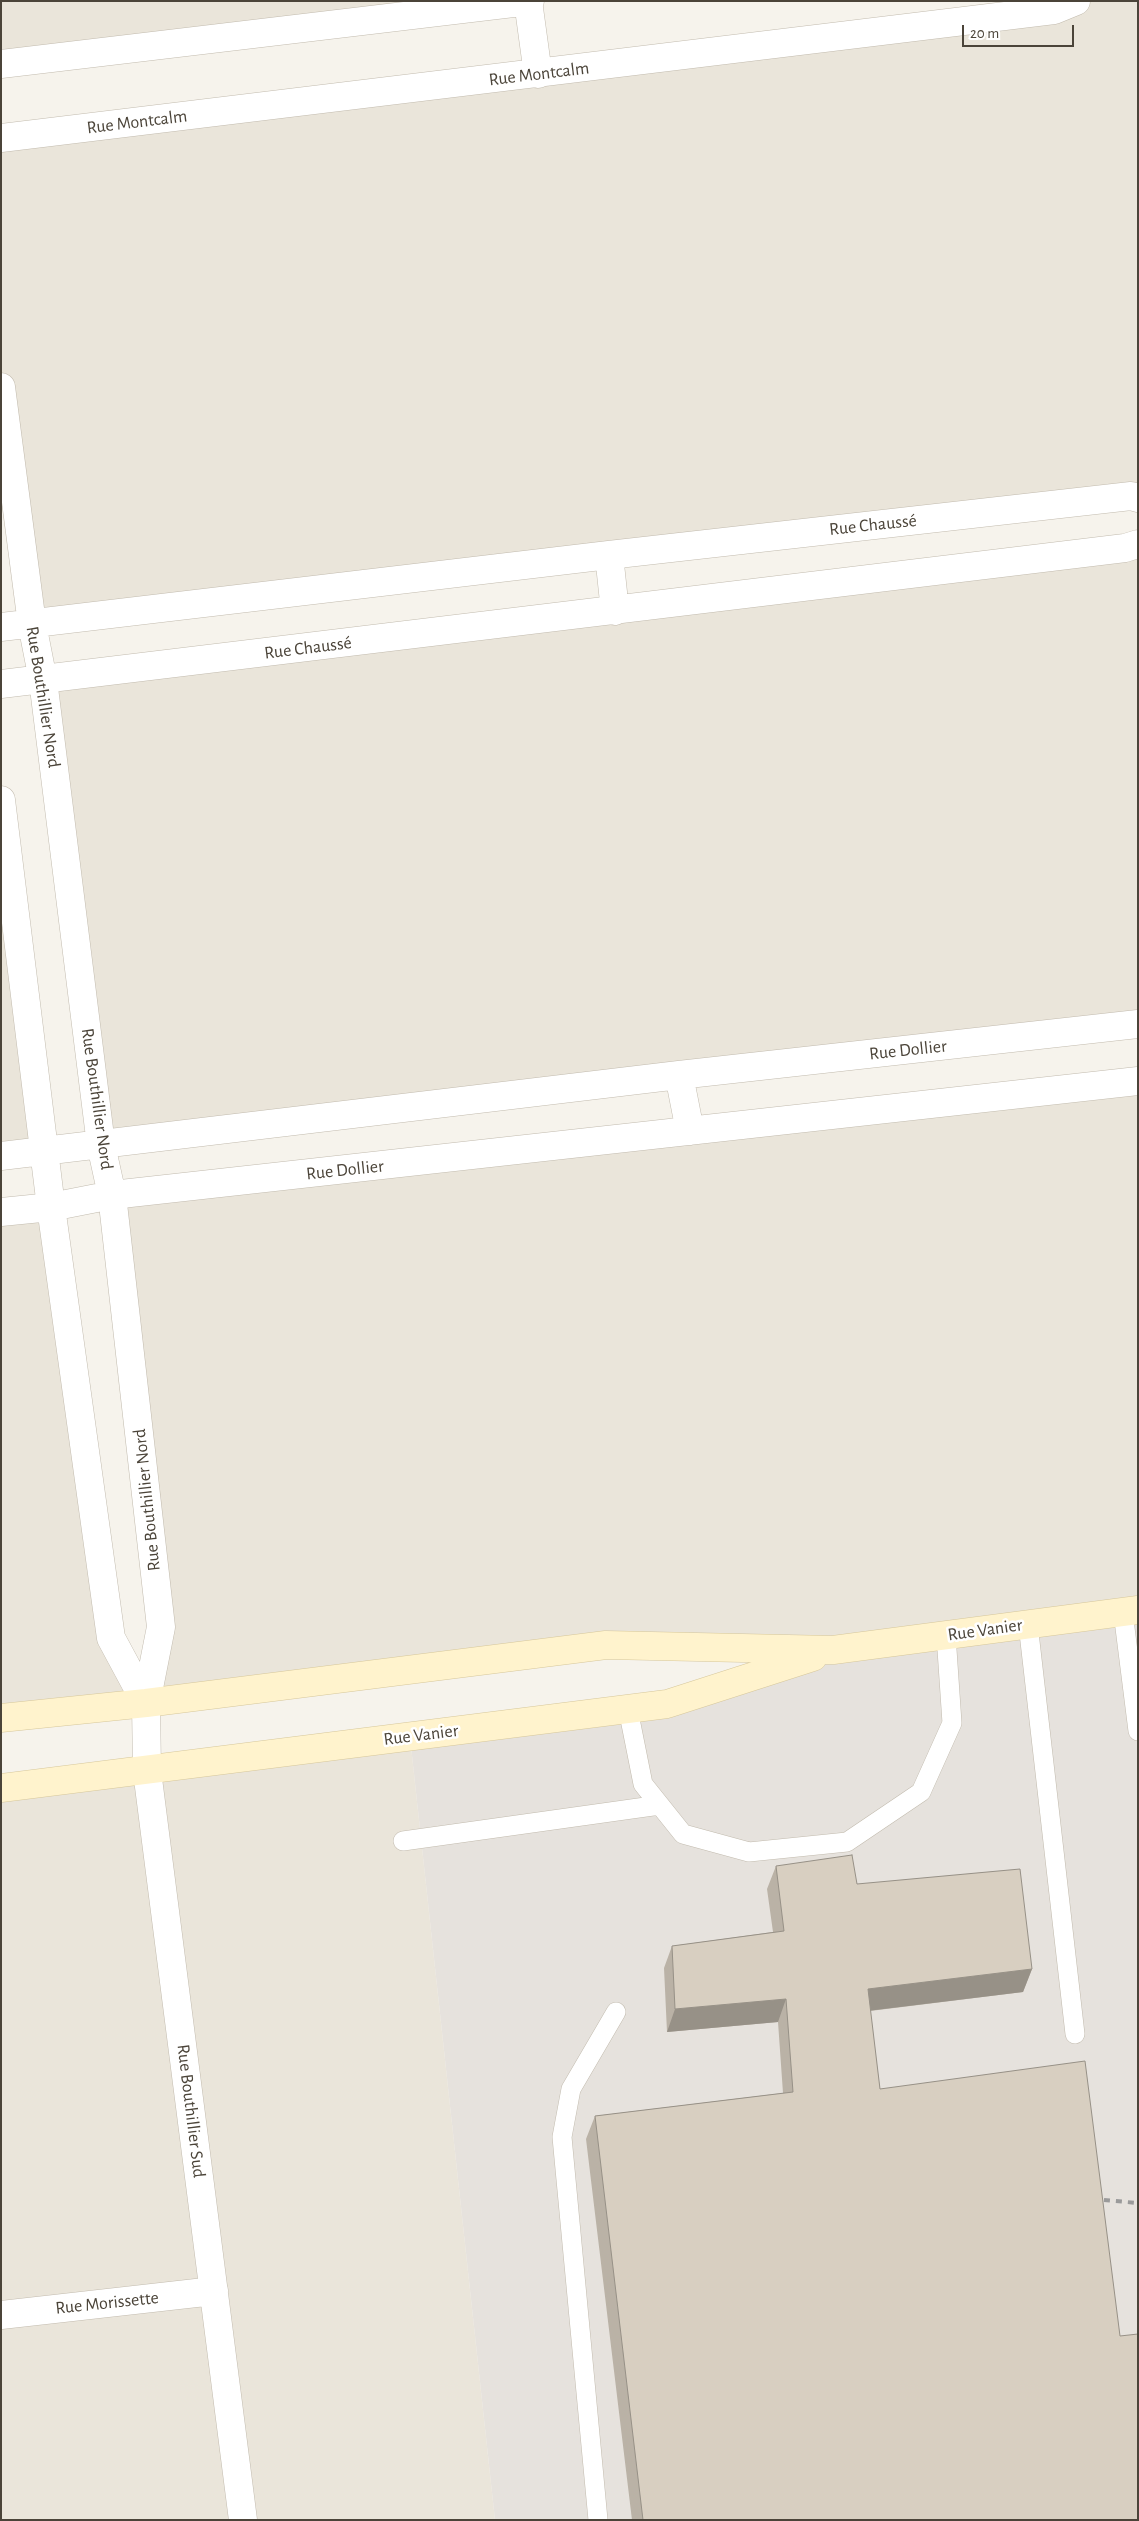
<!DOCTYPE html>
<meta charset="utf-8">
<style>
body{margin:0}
#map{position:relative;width:1139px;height:2521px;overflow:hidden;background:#f6f3ec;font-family:"Alegreya Sans",sans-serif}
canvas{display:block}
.frame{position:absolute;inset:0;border:2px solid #4b4439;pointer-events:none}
.scale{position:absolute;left:962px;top:25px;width:112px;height:22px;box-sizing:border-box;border:2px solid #4b4439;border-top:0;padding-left:6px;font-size:15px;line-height:18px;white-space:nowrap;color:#4b4439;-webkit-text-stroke:4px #fff;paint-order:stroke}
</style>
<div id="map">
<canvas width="1139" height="2521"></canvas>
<div class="frame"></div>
<div class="scale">20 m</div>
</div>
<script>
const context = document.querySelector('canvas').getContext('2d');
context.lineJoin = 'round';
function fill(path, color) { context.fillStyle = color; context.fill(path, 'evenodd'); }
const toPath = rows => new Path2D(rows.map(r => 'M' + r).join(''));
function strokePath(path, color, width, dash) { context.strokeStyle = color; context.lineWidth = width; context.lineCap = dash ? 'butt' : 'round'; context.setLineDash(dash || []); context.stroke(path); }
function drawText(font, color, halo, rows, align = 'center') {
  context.font = font + ' "Alegreya Sans",sans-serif'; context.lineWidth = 5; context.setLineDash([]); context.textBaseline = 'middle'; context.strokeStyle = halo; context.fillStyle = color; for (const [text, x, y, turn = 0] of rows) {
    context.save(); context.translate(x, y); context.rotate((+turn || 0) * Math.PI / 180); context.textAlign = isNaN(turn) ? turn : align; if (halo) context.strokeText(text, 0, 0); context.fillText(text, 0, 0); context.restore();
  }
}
fill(toPath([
 [1,1,530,1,1,64],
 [1076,1,1138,1,1138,498,32,624,1,387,1,138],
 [1138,544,1138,1024,101,1145,43,680],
 [1,800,45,1151,1,1156],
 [1138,1081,1138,1610,833,1650,606,1645,146,1703,1,1718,1,1213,51,1207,111,1638,146,1702,161,1627,112,1195],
 [410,1737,495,2520,1,2520,1,1788]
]), '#eae5da');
fill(toPath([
 [1138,1610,1138,2520,495,2520,410,1737,667,1704,833,1650]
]), '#e6e2dd');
const lane = toPath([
 [1123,1612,1138,1731],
 [1028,1624,1075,2034],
 [628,1709,643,1784,683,1834,749,1852,847,1842,921,1792,952,1723,946,1635],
 [403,1841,660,1805],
 [598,2520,562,2137,571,2089,616,2012]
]);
const street = toPath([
 [528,1,538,74],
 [1,64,530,1],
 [1,138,1054,10,1076,1],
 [1,387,32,624,43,680,101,1145,112,1195,161,1627,146,1703,147,1771,243,2520],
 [609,555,615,611],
 [1,627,609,555,1131,496,1138,498],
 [1,684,1125,548,1138,544],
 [1,800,51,1207,111,1638,146,1703],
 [679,1075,690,1131],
 [1,1156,679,1075,1138,1024],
 [1,1212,51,1207,112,1195,1138,1081],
 [1,2315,214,2291]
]);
const secondary = toPath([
 [1,1718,146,1703,606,1645,833,1650,1138,1610],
 [1,1788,667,1704,813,1657]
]);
strokePath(lane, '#c2bbae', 20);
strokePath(street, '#c2bbae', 29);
strokePath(secondary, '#d6c79b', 29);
strokePath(lane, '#fff', 19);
strokePath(street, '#fff', 28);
strokePath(secondary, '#fff3cd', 28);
strokePath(toPath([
 [1092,2199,1138,2203]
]), '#9a9a9a', 4, [6, 6]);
fill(toPath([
 [776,1866,857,1884,1032,1969,1023,1992,870,2011,880,2089,1138,2520,632,2520,586,2139,595,2116,783,2093,778,2022,667,2032,664,1968,672,1946,773,1932,767,1889]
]), '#bab2a6');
fill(toPath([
 [1032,1969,1023,1992,859,2012,868,1989],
 [786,1999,778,2022,667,2032,675,2009]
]), '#979187');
const building = toPath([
 [852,1855,857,1884,1020,1869,1032,1969,868,1989,880,2089,1085,2061,1120,2336,1138,2334,1138,2520,643,2520,595,2116,793,2092,786,1999,675,2009,672,1946,784,1931,776,1866,852,1855]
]);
fill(building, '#d8cfc1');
strokePath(building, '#979187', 1);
drawText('18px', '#4b4439', '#fff', [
 ["Rue Montcalm",539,74,-7],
 ["Rue Montcalm",137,122,-7],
 ["Rue Chaussé",873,525,-6],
 ["Rue Chaussé",308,648,-7],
 ["Rue Bouthillier Nord",43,697,81],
 ["Rue Dollier",908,1050,-6],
 ["Rue Bouthillier Nord",97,1099,82],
 ["Rue Dollier",345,1170,-6],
 ["Rue Bouthillier Nord",147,1500,-96],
 ["Rue Vanier",985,1630,-8],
 ["Rue Vanier",421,1735,-7],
 ["Rue Bouthillier Sud",191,2111,83],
 ["Rue Morissette",107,2303,-6]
]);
</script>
